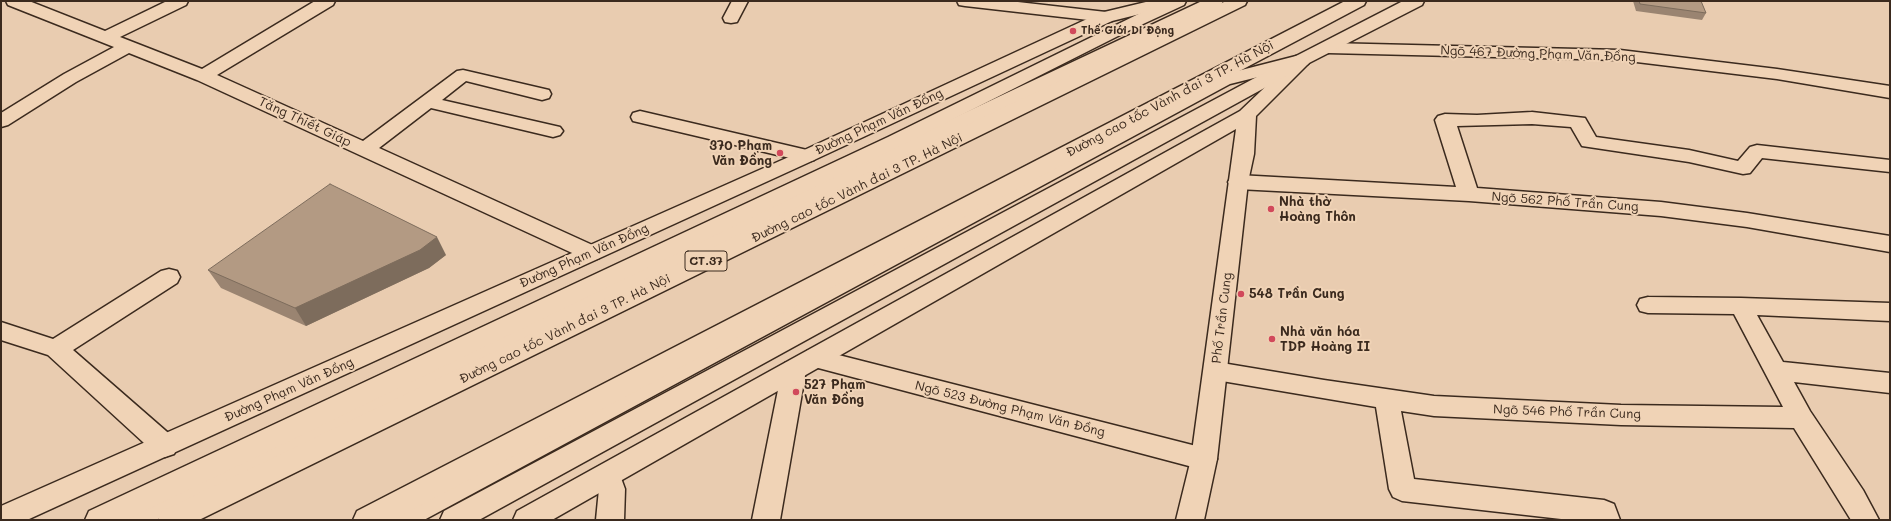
<!DOCTYPE html>
<meta charset="utf-8">
<style>
body{margin:0}
#map{position:relative;width:1891px;height:521px;overflow:hidden;background:#e9ccb0;font-family:Mali,sans-serif}
canvas{display:block}
.frame{position:absolute;inset:0;border:2px solid #3b2a1e;pointer-events:none}
</style>
<div id="map">
<canvas width="1891" height="521"></canvas>
<div class="frame"></div>
</div>
<script>
const context = document.querySelector('canvas').getContext('2d');
context.lineJoin = 'round';
const toPath = rows => new Path2D(rows.map(r => 'M' + r).join(''));
function strokePath(path, color, width, dash) { context.strokeStyle = color; context.lineWidth = width; context.lineCap = dash ? 'butt' : 'round'; context.setLineDash(dash || []); context.stroke(path); }
function fill(path, color) { context.fillStyle = color; context.fill(path, 'evenodd'); }
function drawText(font, color, halo, rows, align = 'center') {
  context.font = font + ' Mali,sans-serif'; context.lineWidth = 4; context.setLineDash([]); context.textBaseline = 'middle'; context.strokeStyle = halo; context.fillStyle = color; for (const [text, x, y, turn = 0] of rows) {
    context.save(); context.translate(x, y); context.rotate((+turn || 0) * Math.PI / 180); context.textAlign = isNaN(turn) ? turn : align; if (halo) context.strokeText(text, 0, 0); context.fillText(text, 0, 0); context.restore();
  }
}
const minor = toPath([
 [6,1,29,1,105,31,167,1,188,1,186,5,120,37,202,69,315,1,335,1,333,5,217,75,363,141,457,71,463,70,549,90,551,94,549,98,542,100,466,81,442,100,560,127,563,131,560,135,553,137,431,108,379,148,599,248,602,253,599,258,591,261,583,258,197,80,129,53,76,82,8,125,1,127,1,113,64,74,114,47,8,5,6,1],
 [732,1,748,1,737,22,731,23,725,22,723,18,732,1],
 [957,1,1009,1,1106,12,1112,13,1114,17,1112,21,1106,22,965,6,959,5,957,1],
 [1328,43,1620,50,1777,69,1890,86,1890,98,1777,79,1620,60,1328,53,1322,52,1319,48,1322,44,1328,43],
 [640,111,807,150,814,152,817,156,814,160,807,162,633,121,631,117,633,113,640,111],
 [1532,112,1585,118,1596,137,1689,150,1738,161,1750,147,1757,145,1890,160,1890,172,1762,158,1750,173,1743,174,1689,162,1582,146,1571,127,1532,124,1457,126,1477,188,1661,202,1747,213,1890,236,1890,252,1747,227,1661,216,1469,201,1238,189,1231,187,1228,182,1231,177,1238,175,1456,187,1435,120,1438,116,1445,114,1477,115,1532,112],
 [169,269,177,271,180,277,177,283,73,350,174,438,178,446,174,454,165,457,156,454,48,355,1,340,1,322,53,339,161,271,169,269],
 [1648,297,1741,298,1890,303,1890,321,1757,315,1783,362,1890,373,1890,393,1794,382,1810,411,1863,490,1879,520,1851,520,1794,428,1621,425,1434,416,1401,411,1414,479,1604,500,1614,504,1620,520,1570,520,1402,501,1393,497,1389,489,1376,407,1216,380,1207,378,1204,371,1207,364,1216,362,1324,380,1434,396,1621,405,1783,407,1734,314,1648,313,1640,311,1637,305,1640,299,1648,297],
 [815,349,1204,448,1213,451,1217,459,1213,467,1204,470,807,365,803,358,807,351,815,349],
 [794,361,803,363,806,370,780,520,752,520,782,370,785,363,794,361],
 [608,464,617,467,625,489,624,520,596,520,599,489,595,475,599,467,608,464]
]);
const major = toPath([
 [1150,1,1178,1,1176,5,1112,21,814,160,27,520,1,520,1,506,800,152,1100,13,1150,1],
 [1202,1,1223,1,1221,5,156,520,115,520,119,511,1202,1],
 [1403,1,1424,1,1422,5,1309,63,1256,116,1254,154,1248,182,1217,459,1204,520,1176,520,1191,459,1236,129,552,520,513,520,517,511,1240,111,1282,71,1230,84,424,520,384,520,388,511,1218,76,1296,56,1403,1]
]);
const highway = toPath([
 [1165,1,1186,1,1184,5,1128,31,902,145,126,520,85,520,89,511,888,137,1165,1],
 [1226,1,1247,1,1245,5,199,520,158,520,162,511,1226,1],
 [1345,1,1366,1,1364,5,393,520,353,520,357,511,1345,1],
 [1302,55,1308,56,1311,60,1308,64,479,520,440,520,444,511,1296,56,1302,55]
]);
strokePath(minor, '#3b2a1e', 3);
strokePath(major, '#3b2a1e', 3);
strokePath(highway, '#3b2a1e', 3);
fill(minor, '#f0d3b6');
fill(major, '#f0d3b6');
fill(highway, '#f0d3b6');
fill(toPath([
 [1633,1,1701,1,1706,13,1702,20,1636,11],
 [446,255,429,268,306,326,221,288,208,270]
]), '#9a8471');
fill(toPath([
 [437,237,446,255,429,268,306,326,295,308]
]), '#7d6c5c');
const building = toPath([
 [1639,1,1701,1,1706,13,1640,4,1639,1],
 [330,184,437,237,420,250,295,308,208,270,330,184]
]);
fill(building, '#b39a83');
strokePath(building, '#7d6c5c', 1);
for (const [x, y, r, color] of [
 [1073,31,4,"#d1495b"],
 [780,153,4,"#d1495b"],
 [1271,209,4,"#d1495b"],
 [1241,294,4,"#d1495b"],
 [1272,339,4,"#d1495b"],
 [796,392,4,"#d1495b"]
]) { const dot = new Path2D(); dot.arc(x, y, r, 0, 2 * Math.PI); context.fillStyle = color; context.fill(dot); strokePath(dot, '#f0d3b6', 1.5); }
drawText('bold 11px', '#3b2a1e', '#f0d3b6', [
 ["Thế Giới Di Động",1081,31]
], 'left');
for (const [x, y, w] of [
 [706,261,42]
]) { const box = new Path2D(); box.roundRect(x - w / 2, y - 10, w, 20, 3); context.fillStyle = '#f0d3b6'; context.fill(box); strokePath(box, '#3b2a1e', 1); }
drawText('bold 12px', '#3b2a1e', null, [
 ["CT.37",706,261]
]);
drawText('13px', '#3b2a1e', '#f0d3b6', [
 ["Ngõ 467 Đường Phạm Văn Đồng",1538,54,2],
 ["Đường cao tốc Vành đai 3 TP. Hà Nội",1170,99,-28],
 ["Tăng Thiết Giáp",305,122,25],
 ["Đường Phạm Văn Đồng",879,122,-25],
 ["Đường cao tốc Vành đai 3 TP. Hà Nội",857,188,-26],
 ["Ngõ 562 Phố Trần Cung",1565,202,4],
 ["Đường Phạm Văn Đồng",584,256,-24],
 ["Phố Trần Cung",1222,318,-83],
 ["Đường cao tốc Vành đai 3 TP. Hà Nội",565,329,-26],
 ["Đường Phạm Văn Đồng",289,390,-24],
 ["Ngõ 523 Đường Phạm Văn Đồng",1010,409,14],
 ["Ngõ 546 Phố Trần Cung",1567,412,2]
]);
drawText('bold 13px', '#3b2a1e', '#f0d3b6', [
 ["370 Phạm",772,146,"right"],
 ["Văn Đồng",772,161,"right"],
 ["Nhà thờ",1279,202],
 ["Hoàng Thôn",1279,217],
 ["548 Trần Cung",1249,294],
 ["Nhà văn hóa",1280,332],
 ["TDP Hoàng II",1280,347],
 ["527 Phạm",804,385],
 ["Văn Đồng",804,400]
], 'left');
</script>
